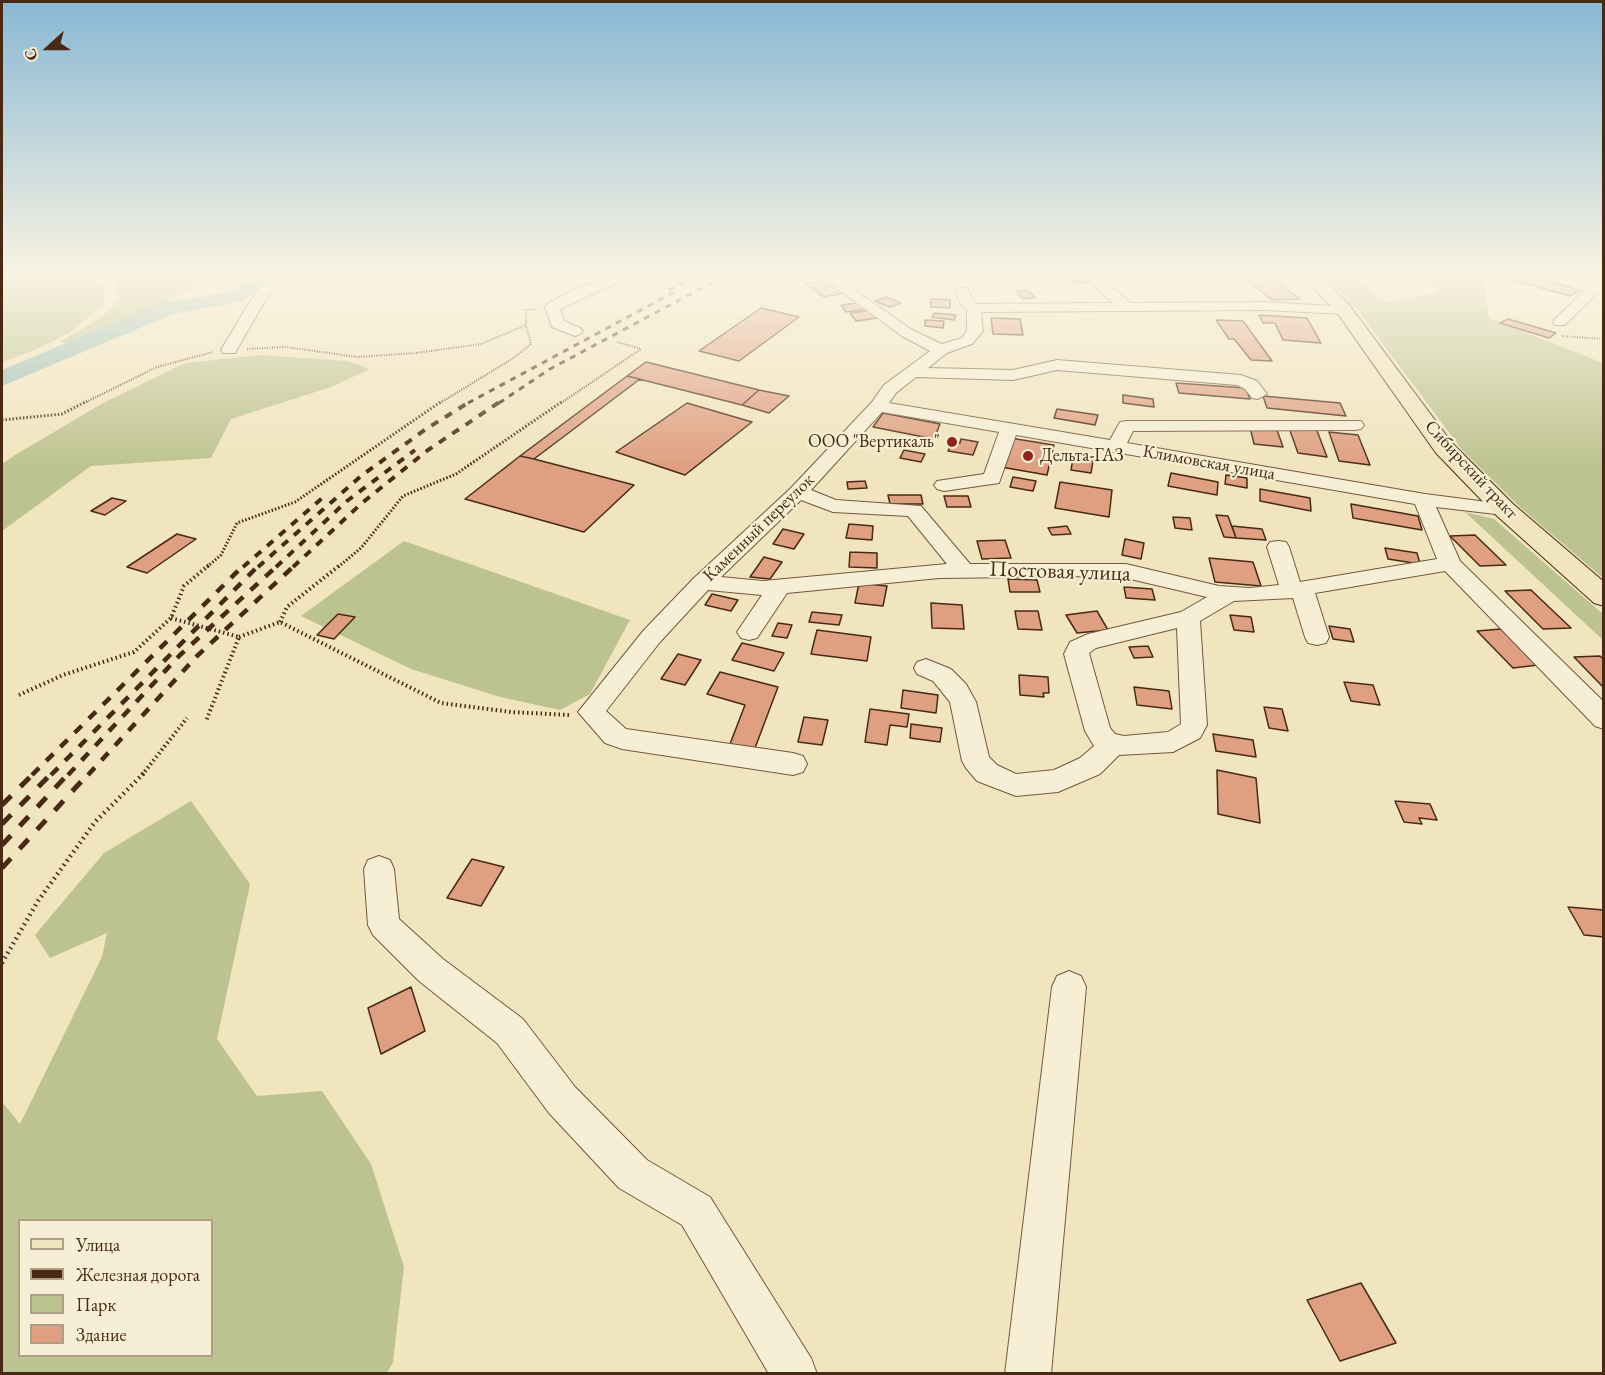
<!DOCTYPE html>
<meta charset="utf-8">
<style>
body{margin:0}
#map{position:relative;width:1605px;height:1375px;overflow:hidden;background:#f1e5bf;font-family:"EB Garamond",serif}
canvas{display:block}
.frame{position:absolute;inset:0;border:3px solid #482913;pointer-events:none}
.legend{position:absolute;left:18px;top:1219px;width:195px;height:138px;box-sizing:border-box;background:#f6eed5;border:2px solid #b09f87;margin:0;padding:8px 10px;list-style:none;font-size:18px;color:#482913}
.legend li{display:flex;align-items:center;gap:12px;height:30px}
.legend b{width:30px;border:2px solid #b09f87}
.north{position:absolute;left:18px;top:18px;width:60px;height:60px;-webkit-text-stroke:4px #f6eed5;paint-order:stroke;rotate:249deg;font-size:16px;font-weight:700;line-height:24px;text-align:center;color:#482913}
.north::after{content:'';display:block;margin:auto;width:21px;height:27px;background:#482913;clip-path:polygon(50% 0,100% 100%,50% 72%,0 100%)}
</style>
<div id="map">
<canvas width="1605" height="1375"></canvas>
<div class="frame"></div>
<ul class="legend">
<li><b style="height:8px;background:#f1e5bf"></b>Улица</li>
<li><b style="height:8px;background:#482913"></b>Железная дорога</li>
<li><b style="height:16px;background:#bdc390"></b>Парк</li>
<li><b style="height:16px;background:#dfa082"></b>Здание</li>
</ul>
<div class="north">С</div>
</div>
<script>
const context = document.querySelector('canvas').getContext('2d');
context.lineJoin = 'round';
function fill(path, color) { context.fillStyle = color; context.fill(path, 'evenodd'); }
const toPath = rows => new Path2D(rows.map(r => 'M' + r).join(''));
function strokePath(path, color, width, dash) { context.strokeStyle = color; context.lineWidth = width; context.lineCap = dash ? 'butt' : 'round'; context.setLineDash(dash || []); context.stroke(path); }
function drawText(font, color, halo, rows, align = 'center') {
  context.font = font + ' "EB Garamond",serif'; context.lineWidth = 4.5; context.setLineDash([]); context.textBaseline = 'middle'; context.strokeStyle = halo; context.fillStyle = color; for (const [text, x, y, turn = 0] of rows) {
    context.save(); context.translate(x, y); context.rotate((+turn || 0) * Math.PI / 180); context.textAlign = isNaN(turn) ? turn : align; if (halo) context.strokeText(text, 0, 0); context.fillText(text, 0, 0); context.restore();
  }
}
fill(toPath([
 [2,274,79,274,89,276,104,287,105,303,71,332,37,349,2,362],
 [99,274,220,274,83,346,60,342,100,318,118,300,116,284],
 [1321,274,1350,274,1387,302,1438,292,1415,274,1460,274,1484,280,1489,318,1603,363,1603,578,1522,509,1462,450,1360,313],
 [260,355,348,361,370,369,331,387,231,419,211,458,91,466,2,531,2,464,15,455,103,403,185,363],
 [1465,512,1494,519,1603,614,1603,640],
 [404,541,630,620,590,694,560,710,500,697,411,669,301,616],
 [191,801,250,884,217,1039,257,1096,322,1091,371,1164,404,1267,393,1362,387,1373,2,1373,2,1102,20,1124,102,957,107,933,50,958,35,935,104,853],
 [212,1220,212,1356,20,1356,20,1220]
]), '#bdc390');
fill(toPath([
 [256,274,279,274,243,301,173,314,2,386,2,370,160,303,230,292,256,274]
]), '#9bbeb7');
const building = toPath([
 [1078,274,1091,282,1077,284,1064,275,1078,274],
 [1240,274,1267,274,1300,299,1272,300,1240,274],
 [1512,274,1521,274,1580,290,1570,296,1505,278,1512,274],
 [827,280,845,293,824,297,806,284,827,280],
 [1017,291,1029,291,1035,298,1023,299,1017,291],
 [886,297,901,303,890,307,875,301,886,297],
 [931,299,950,300,950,308,931,307,931,299],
 [858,303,865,309,846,312,841,305,858,303],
 [761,308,799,317,739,361,699,351,761,308],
 [872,310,878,318,856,321,850,313,872,310],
 [934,313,956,315,954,320,932,317,934,313],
 [1259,315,1307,318,1321,343,1283,340,1275,323,1263,323,1259,315],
 [991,318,1020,319,1023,335,993,334,991,318],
 [1508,319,1556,333,1549,338,1500,323,1508,319],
 [925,320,944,321,943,328,925,326,925,320],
 [1216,320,1243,321,1272,361,1251,360,1234,339,1229,339,1216,320],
 [646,362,759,390,742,405,627,376,646,362],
 [627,376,640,379,534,459,520,456,627,376],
 [1176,383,1246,388,1250,399,1179,393,1176,383],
 [759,390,789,396,769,413,742,405,759,390],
 [1123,395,1153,399,1154,407,1123,403,1123,395],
 [1263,396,1340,403,1346,416,1267,408,1263,396],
 [687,403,752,422,685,475,616,452,687,403],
 [1057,409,1098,415,1095,425,1054,418,1057,409],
 [883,413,940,424,934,439,873,427,883,413],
 [1288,425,1316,428,1327,457,1298,453,1288,425],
 [1250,427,1277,430,1283,447,1254,444,1250,427],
 [1329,432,1358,435,1370,465,1339,461,1329,432],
 [1010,438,1054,445,1047,475,1001,467,1010,438],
 [961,439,978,442,973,455,948,451,952,442,960,443,961,439],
 [904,450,925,454,921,462,900,458,904,450],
 [520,456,534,459,634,485,584,532,465,499,520,456],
 [1073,458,1093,461,1091,473,1071,470,1073,458],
 [1171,473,1218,482,1217,495,1168,486,1171,473],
 [1226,475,1247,478,1247,488,1225,484,1226,475],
 [1013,477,1036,481,1033,491,1010,487,1013,477],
 [865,481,867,488,848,489,847,482,865,481],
 [1060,482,1112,490,1109,517,1055,508,1060,482],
 [1260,489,1310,498,1311,511,1260,501,1260,489],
 [888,495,921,495,923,504,890,504,888,495],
 [944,496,968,496,971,507,947,507,944,496],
 [112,498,126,501,105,515,91,511,112,498],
 [1351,504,1418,516,1422,530,1353,518,1351,504],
 [1216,515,1228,516,1236,538,1224,537,1216,515],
 [1173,517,1190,518,1192,530,1175,528,1173,517],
 [849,524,873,526,872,540,846,538,849,524],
 [1067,526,1071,534,1052,535,1048,528,1067,526],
 [1232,526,1262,529,1266,540,1236,538,1232,526],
 [783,529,804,534,794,549,773,544,783,529],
 [177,534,196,539,147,573,127,567,177,534],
 [1475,535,1506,565,1480,566,1450,536,1475,535],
 [1125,539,1144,543,1141,559,1122,555,1125,539],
 [1005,540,1011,558,982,559,977,541,1005,540],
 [1385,548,1417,553,1420,564,1388,559,1385,548],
 [850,552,877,553,877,568,849,567,850,552],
 [764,557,782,562,770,579,750,577,764,557],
 [1209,558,1253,562,1261,586,1215,582,1209,558],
 [1008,579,1037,580,1040,592,1010,592,1008,579],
 [859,583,887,586,883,606,855,603,859,583],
 [1124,587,1152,589,1155,600,1126,598,1124,587],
 [1531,590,1571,628,1543,629,1505,591,1531,590],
 [712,594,738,600,731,611,705,605,712,594],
 [931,603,962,605,964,629,932,628,931,603],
 [1015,611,1038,611,1042,630,1018,629,1015,611],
 [1097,611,1108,630,1077,633,1066,615,1097,611],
 [812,612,842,615,839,625,809,622,812,612],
 [338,614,355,617,334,639,317,635,338,614],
 [1230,615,1251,617,1254,632,1234,630,1230,615],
 [778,623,792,625,787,638,772,636,778,623],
 [1329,626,1350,629,1354,642,1333,639,1329,626],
 [1501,629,1538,665,1513,668,1477,631,1501,629],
 [817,630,871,637,867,661,811,654,817,630],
 [742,643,784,653,774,671,732,660,742,643],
 [1148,646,1153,657,1134,658,1129,647,1148,646],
 [678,654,701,660,685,685,661,679,678,654],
 [1600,656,1604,660,1604,688,1574,657,1600,656],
 [720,672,778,687,755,748,730,744,745,705,707,694,720,672],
 [1019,675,1048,677,1049,693,1043,693,1044,697,1020,695,1019,675],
 [1344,682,1373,685,1380,705,1351,701,1344,682],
 [1134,687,1169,691,1172,709,1137,705,1134,687],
 [903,690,938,695,936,713,901,708,903,690],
 [1264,707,1282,709,1288,731,1269,728,1264,707],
 [870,709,909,714,907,727,890,725,887,745,865,742,870,709],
 [804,717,828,720,822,745,798,742,804,717],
 [911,724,942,728,940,742,910,738,911,724],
 [1213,734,1253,740,1256,757,1216,751,1213,734],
 [1217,770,1256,778,1260,823,1218,814,1217,770],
 [1395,801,1430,804,1437,820,1419,818,1422,824,1404,822,1395,801],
 [472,859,504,867,481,906,447,898,472,859],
 [1568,907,1604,910,1604,937,1584,935,1568,907],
 [411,987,425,1031,381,1054,368,1008,411,987],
 [1361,1283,1396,1343,1340,1361,1307,1300,1361,1283]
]);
fill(building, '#dfa082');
strokePath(building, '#482913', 1.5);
const minor = toPath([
 [277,274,292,274,270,292,235,353,223,353,221,350,257,290,277,274],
 [617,274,636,274,560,309,564,321,580,328,583,331,580,334,575,336,552,327,545,307,547,304,573,290,617,274],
 [817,274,832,274,912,330,942,344,962,338,967,331,967,309,961,305,955,291,957,288,967,288,974,302,978,304,1113,303,1095,287,1092,274,1106,274,1107,283,1131,303,1265,302,1349,307,1351,310,1344,314,1265,310,981,312,983,331,972,344,947,353,928,368,1013,370,1057,360,1241,375,1257,381,1264,390,1267,394,1258,399,1252,398,1245,389,1237,385,1057,370,1013,380,916,377,896,393,889,403,1110,440,1120,422,1126,421,1361,421,1364,425,1361,429,1355,430,1133,431,1127,443,1425,494,1511,505,1514,509,1511,513,1504,515,1436,507,1460,561,1604,702,1604,729,1595,726,1445,571,1315,593,1329,637,1326,643,1317,645,1308,643,1305,637,1293,598,1234,601,1200,621,1207,725,1200,738,1173,752,1119,755,1100,774,1058,792,1016,796,977,781,966,768,962,761,950,702,933,681,917,674,914,668,917,662,926,659,951,669,966,684,976,702,989,757,997,765,1016,774,1054,770,1080,758,1094,746,1085,731,1064,654,1070,642,1088,634,1181,612,1207,597,1126,578,1098,576,939,578,787,593,757,638,749,640,741,638,737,632,762,595,708,590,660,642,606,711,626,729,793,753,803,756,807,764,803,772,793,775,622,749,605,743,578,712,644,630,694,578,791,488,872,402,884,385,930,351,902,336,817,274],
 [882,412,999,432,984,474,937,481,934,485,937,489,944,491,999,483,1016,435,1415,504,1437,559,1300,582,1289,547,1286,542,1278,541,1270,542,1267,547,1279,585,1250,588,1219,586,1126,564,970,564,921,506,836,500,811,490,882,412],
 [801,500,833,512,908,516,947,564,763,581,721,577,801,500],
 [1177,628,1181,724,1168,732,1124,736,1115,734,1110,728,1089,653,1096,648,1177,628],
 [1535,274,1556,274,1593,283,1604,287,1604,295,1597,293,1565,325,1555,325,1553,322,1555,319,1584,291,1535,274],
 [379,856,390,860,394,869,399,919,443,959,523,1019,575,1087,647,1160,710,1197,811,1358,817,1374,769,1374,682,1225,619,1188,549,1113,497,1043,419,981,373,935,368,925,364,869,368,860,379,856],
 [1069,971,1081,976,1086,987,1051,1374,1005,1374,1052,987,1057,976,1069,971]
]);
const major = toPath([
 [1301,274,1318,274,1350,306,1452,443,1513,504,1604,582,1604,606,1594,603,1495,514,1436,453,1338,314,1301,274]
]);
strokePath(minor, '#72583e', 2);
strokePath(major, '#482913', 2);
strokePath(toPath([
 [1562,336,1604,339],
 [247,349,286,347,357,357,416,353,481,344,526,325],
 [84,403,157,367,213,352],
 [440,403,512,359,531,344,526,325,526,310,537,309],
 [561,403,641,349,617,342]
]), '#482913', 2, [1, 1.5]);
strokePath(toPath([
 [2,420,62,414,87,401],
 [207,567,221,555,237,523,295,502,442,401],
 [338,567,361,548,403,496,456,474,563,401]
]), '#482913', 3, [1.5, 2]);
strokePath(toPath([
 [171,618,239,637,206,721],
 [280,622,287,607,340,565],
 [239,637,280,622,441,703,511,712,569,715],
 [19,695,63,675,134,652,171,618,184,586,209,565],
 [142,775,187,718]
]), '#482913', 4, [1.5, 3]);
strokePath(toPath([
 [2,963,38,901,95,822,144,773]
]), '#482913', 4.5, [1.5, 4]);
fill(minor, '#f6eed5');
fill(major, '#f1e5bf');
strokePath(toPath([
 [669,290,701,274],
 [468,403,678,290],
 [499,403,550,369,728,274]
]), '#482913', 3, [6, 6]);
strokePath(toPath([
 [243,567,327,494],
 [258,567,361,476,426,429,471,401],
 [276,567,347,501,415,450],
 [293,567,362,503,428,450,501,401]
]), '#482913', 4, [8, 8]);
strokePath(toPath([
 [32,775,244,565],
 [51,775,259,565],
 [68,775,180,655,278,565],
 [88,775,197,656,295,565]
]), '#482913', 4.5, [10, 10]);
strokePath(toPath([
 [2,805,34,773],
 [2,824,52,773],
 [2,845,69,773],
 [2,868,89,773]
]), '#482913', 5, [13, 13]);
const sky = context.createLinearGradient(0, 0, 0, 466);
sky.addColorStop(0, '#89b8d4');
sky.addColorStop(0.59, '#f9f3e2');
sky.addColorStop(1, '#f9f3e200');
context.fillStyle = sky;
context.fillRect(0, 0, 1605, 466);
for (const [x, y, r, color] of [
 [952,442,6,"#8f2418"],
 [1028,456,6,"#8f2418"]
]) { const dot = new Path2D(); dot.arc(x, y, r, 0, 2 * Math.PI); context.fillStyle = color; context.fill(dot); strokePath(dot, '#f6eed5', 2); }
drawText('18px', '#482913', '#f6eed5', [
 ["ООО \"Вертикаль\"",940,442],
 ["Дельта-ГАЗ",1040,456,"left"]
], 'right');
drawText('18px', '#482913', '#f6eed5', [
 ["Климовская улица",1209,463,10],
 ["Сибирский тракт",1471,470,47],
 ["Каменный переулок",759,528,-44]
]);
drawText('22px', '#482913', '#f6eed5', [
 ["Постовая улица",1060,572,2]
]);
</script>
